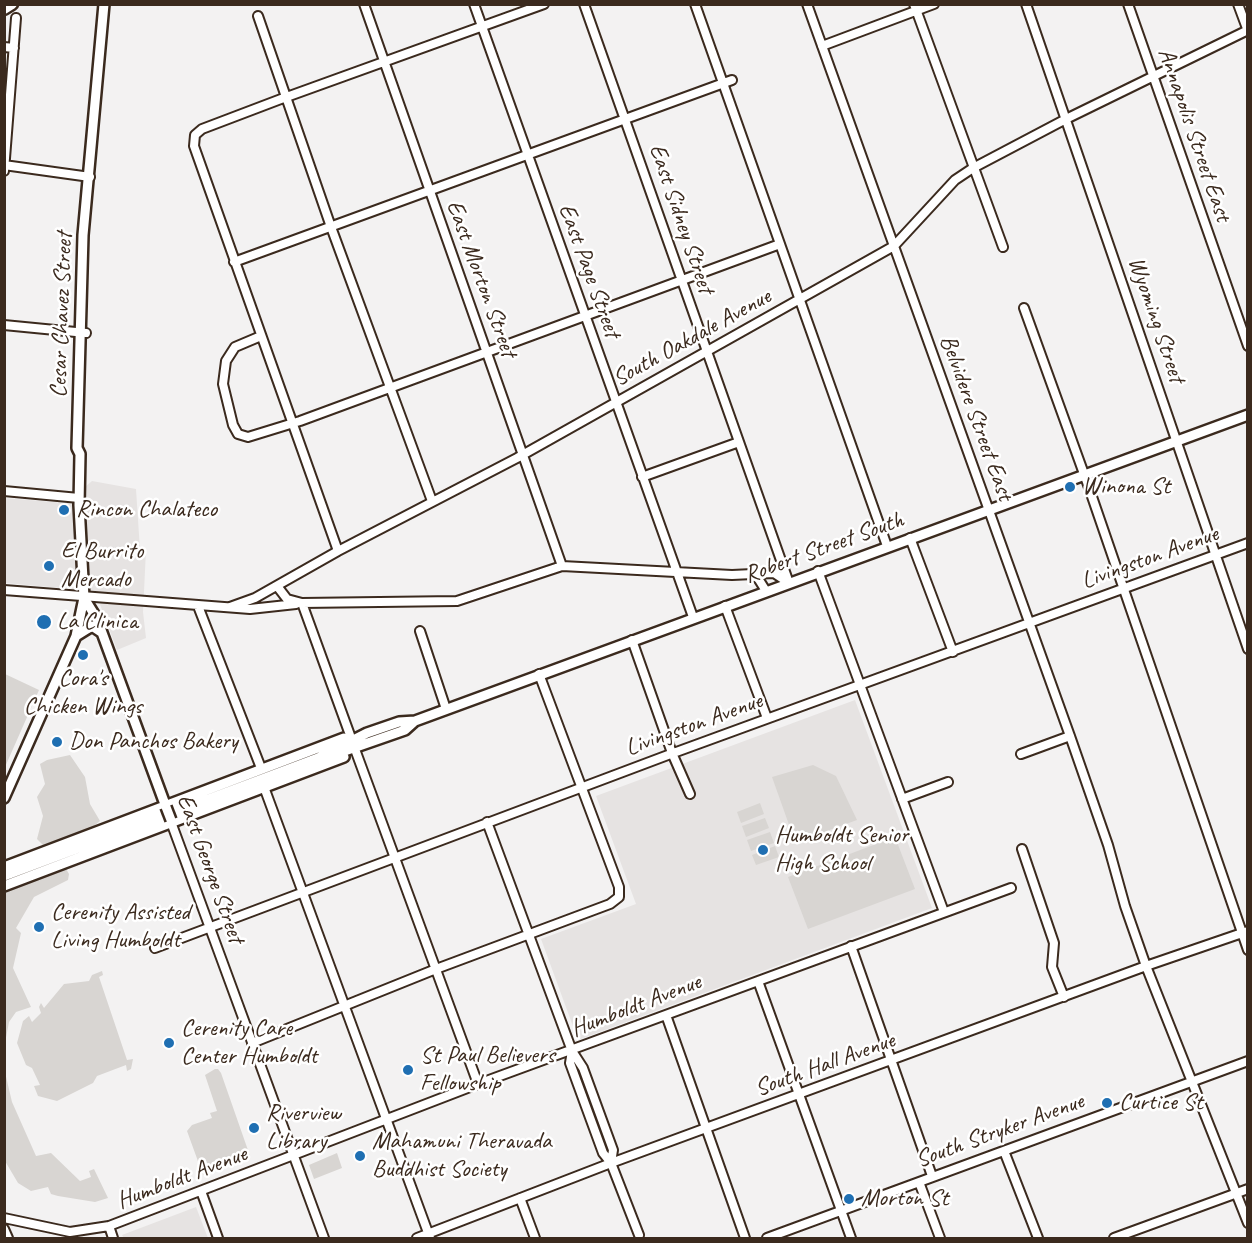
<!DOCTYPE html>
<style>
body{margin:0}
#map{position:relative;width:1252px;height:1243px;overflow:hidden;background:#f3f2f2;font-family:Caveat,sans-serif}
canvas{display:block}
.frame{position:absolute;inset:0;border:6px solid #3b2a1e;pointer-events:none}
</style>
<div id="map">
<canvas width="1252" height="1243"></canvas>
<div class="frame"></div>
</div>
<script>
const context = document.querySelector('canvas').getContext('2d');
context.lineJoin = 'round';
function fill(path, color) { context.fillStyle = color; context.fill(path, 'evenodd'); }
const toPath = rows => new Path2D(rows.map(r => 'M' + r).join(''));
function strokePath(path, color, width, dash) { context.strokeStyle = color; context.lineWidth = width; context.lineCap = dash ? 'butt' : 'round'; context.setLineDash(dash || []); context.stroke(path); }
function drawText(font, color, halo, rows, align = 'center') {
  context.font = font + ' Caveat,sans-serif'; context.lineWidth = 5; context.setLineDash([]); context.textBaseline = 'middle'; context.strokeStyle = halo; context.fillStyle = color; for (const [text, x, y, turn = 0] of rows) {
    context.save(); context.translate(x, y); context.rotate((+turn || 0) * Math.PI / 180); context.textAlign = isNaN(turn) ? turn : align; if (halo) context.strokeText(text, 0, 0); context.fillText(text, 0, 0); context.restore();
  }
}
fill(toPath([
 [92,481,136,489,140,550,146,550,143,612,146,638,117,650,95,591,5,583,4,498,66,503],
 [855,700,932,908,578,1040,541,939,636,904,596,796],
 [196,1207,208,1238,124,1238,122,1235]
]), '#e6e3e2');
fill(toPath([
 [5,674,39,690,5,767],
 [70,755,85,777,90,804,100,821,90,829,43,845,37,839,43,816,37,797,45,784,40,764,47,760],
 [813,765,836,776,857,820,802,840,793,836,772,777],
 [760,803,764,814,741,823,737,812],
 [765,818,769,828,746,837,742,826],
 [770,832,774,843,751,851,747,840],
 [895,837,915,889,808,929,788,877],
 [775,846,779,857,756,865,752,855],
 [65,867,69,874,68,880,34,897,16,928,21,933,13,968,31,1007,16,1012,9,1022,5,1043,5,890],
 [102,971,103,975,99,977,127,1060,133,1059,131,1069,127,1071,126,1065,97,1076,93,1083,57,1101,38,1096,34,1086,40,1085,32,1068,26,1065,17,1043,23,1021,29,1016,32,1022,41,1013,39,1007,41,1003,44,1008,64,984,89,981,92,975],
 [4,1068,12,1102,36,1156,51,1153,80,1181,91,1177,89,1171,94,1169,108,1198,95,1202,58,1196,51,1194,48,1187,31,1191,18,1183,5,1161],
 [215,1069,218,1069,221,1073,250,1156,242,1161,238,1155,234,1154,213,1172,203,1175,187,1131,192,1125,212,1118,210,1113,217,1111,205,1075],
 [337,1153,342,1168,314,1179,309,1165]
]), '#d8d5d2');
const minor = toPath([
 [364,4,562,566],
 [474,4,693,617],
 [584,4,789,583],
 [695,4,887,546],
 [807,4,1070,736,1108,845,1125,906,1146,966,1248,1223],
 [914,4,1003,247],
 [1026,4,1248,649],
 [1128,4,1248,346],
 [1238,4,1248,31],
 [258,16,331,227,432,501],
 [822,46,934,4],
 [4,47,14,48],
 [4,165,90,177],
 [4,171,16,18],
 [234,262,732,80],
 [1024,308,1088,485,1248,950],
 [4,325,86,333],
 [261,336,235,347,226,361,223,384,233,425,238,434,248,437,300,421,780,244],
 [642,477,739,442],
 [4,491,79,498],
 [910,538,953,652],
 [338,551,194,146,195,135,202,129,281,99,544,4],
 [818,571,944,912],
 [756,575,766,591],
 [277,586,287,599,302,603,457,601,562,566,732,575,774,573,789,583],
 [4,590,250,609,296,604],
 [302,603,350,735],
 [198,606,261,768],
 [725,606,767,718],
 [230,607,255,598,338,551,517,458,894,246,955,180,973,168,1066,119,1248,30],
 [420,631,446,709],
 [632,640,672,753,690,794],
 [356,752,478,1084],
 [1021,754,1070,736],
 [264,787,430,1238],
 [902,799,948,782],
 [171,822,324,1238],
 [487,822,572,1051,583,1068,613,1150,611,1163],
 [1022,849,1054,943,1052,967,1064,997],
 [851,946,932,1176],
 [155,948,668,755,1248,543],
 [758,981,851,1238],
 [666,1015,745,1238],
 [252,1043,436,969,610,904,619,897,619,887,539,674],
 [572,1051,570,1063,603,1153,611,1163,639,1235],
 [1004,1151,1038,1238],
 [919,1182,940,1238],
 [201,1191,218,1238],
 [520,1198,535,1238],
 [4,1218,70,1232,109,1226,478,1084,1011,888],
 [109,1226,113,1238],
 [4,1229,8,1238],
 [417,1238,611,1163,1146,966,1248,931],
 [767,1238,1248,1061],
 [1114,1238,1248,1189]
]);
const major = toPath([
 [84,598,97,619,166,807],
 [76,636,92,626,101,632],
 [318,758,367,733,399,722,415,721,1248,415],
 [4,798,76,636,84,598,79,505,80,454,77,448,83,235,104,4],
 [4,867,344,738],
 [4,876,318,758,339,753,405,730,415,721],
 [4,886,344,757]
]);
const highway = toPath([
 [4,9,12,4]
]);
strokePath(minor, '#3b2a1e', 12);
strokePath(major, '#3b2a1e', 14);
strokePath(highway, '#3b2a1e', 15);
strokePath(minor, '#fff', 8);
strokePath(major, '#fff', 9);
strokePath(highway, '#fff', 10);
const majorBridge = toPath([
 [166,807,171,820]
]);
strokePath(majorBridge, '#3b2a1e', 14, []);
strokePath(majorBridge, '#fff', 9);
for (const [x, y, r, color] of [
 [1070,487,6,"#1f6fb2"],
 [64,510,6,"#1f6fb2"],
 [49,566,6,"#1f6fb2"],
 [44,622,8,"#1f6fb2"],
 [83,655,6,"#1f6fb2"],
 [57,742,6,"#1f6fb2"],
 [763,850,6,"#1f6fb2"],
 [39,927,6,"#1f6fb2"],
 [169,1043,6,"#1f6fb2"],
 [408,1070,6,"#1f6fb2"],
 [1107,1103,6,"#1f6fb2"],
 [254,1128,6,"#1f6fb2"],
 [360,1156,6,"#1f6fb2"],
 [849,1199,6,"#1f6fb2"]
]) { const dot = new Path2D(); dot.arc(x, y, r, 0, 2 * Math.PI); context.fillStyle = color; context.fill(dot); strokePath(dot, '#fff', 2); }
drawText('24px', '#3b2a1e', '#fff', [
 ["Annapolis Street East",1194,135,71],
 ["East Sidney Street",681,219,71],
 ["East Page Street",589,271,70],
 ["East Morton Street",481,279,70],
 ["Cesar Chavez Street",62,315,-88],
 ["Wyoming Street",1156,320,71],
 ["South Oakdale Avenue",692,338,-29],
 ["Belvidere Street East",976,418,70],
 ["Robert Street South",824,548,-20],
 ["Livingston Avenue",1150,558,-20],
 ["Livingston Avenue",694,725,-20],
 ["East George Street",210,869,70],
 ["Humboldt Avenue",636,1006,-21],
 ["South Hall Avenue",825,1065,-20],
 ["South Stryker Avenue",1000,1131,-20],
 ["Humboldt Avenue",182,1178,-21]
]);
drawText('24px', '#3b2a1e', '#fff', [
 ["Winona St",1082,487],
 ["Rincon Chalateco",76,510],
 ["El Burrito",61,552],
 ["Mercado",61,580],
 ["La Clinica",57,622],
 ["Cora's",83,679,"center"],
 ["Chicken Wings",83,707,"center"],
 ["Don Panchos Bakery",69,742],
 ["Humboldt Senior",775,836],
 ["High School",775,864],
 ["Cerenity Assisted",51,913],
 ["Living Humboldt",51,941],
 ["Cerenity Care",181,1029],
 ["Center Humboldt",181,1057],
 ["St Paul Believers",420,1056],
 ["Fellowship",420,1084],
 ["Curtice St",1119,1103],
 ["Riverview",266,1114],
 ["Library",266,1142],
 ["Mahamuni Theravada",372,1142],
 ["Buddhist Society",372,1170],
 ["Morton St",861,1199]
], 'left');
</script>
